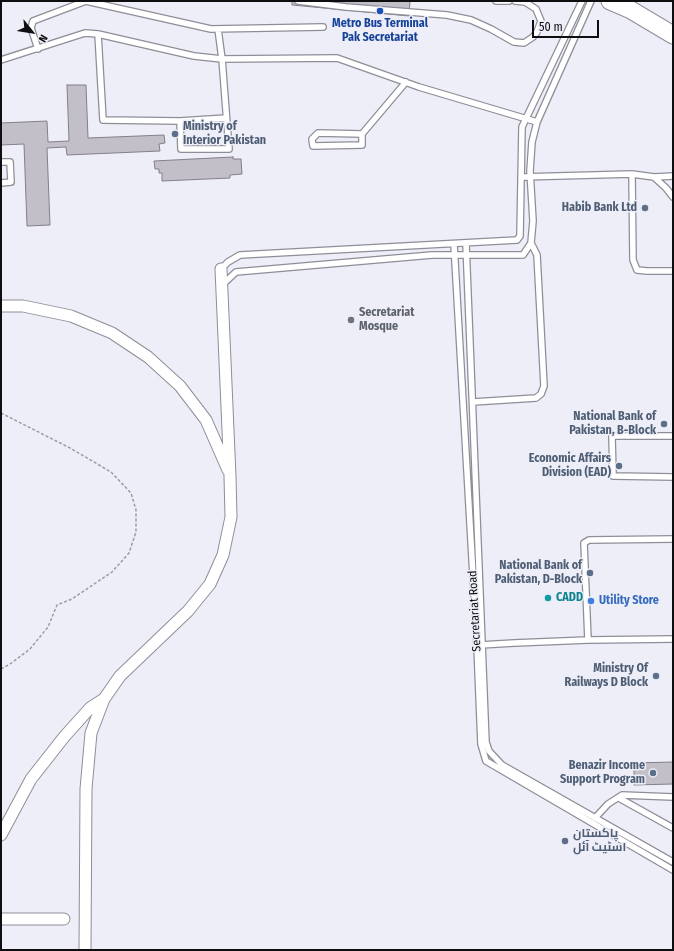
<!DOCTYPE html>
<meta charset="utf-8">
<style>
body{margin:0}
#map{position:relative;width:674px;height:951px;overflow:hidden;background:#eeeef8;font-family:"Fira Sans Condensed",sans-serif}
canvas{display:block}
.frame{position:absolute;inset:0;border:2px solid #0e0e11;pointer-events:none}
.north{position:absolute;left:12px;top:12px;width:40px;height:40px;-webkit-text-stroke:3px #eeeef8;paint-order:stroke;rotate:120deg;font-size:11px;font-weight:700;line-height:16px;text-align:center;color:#0e0e11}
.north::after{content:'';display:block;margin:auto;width:14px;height:18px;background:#0e0e11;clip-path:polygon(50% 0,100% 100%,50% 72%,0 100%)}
.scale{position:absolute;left:532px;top:20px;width:67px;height:18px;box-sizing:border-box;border:2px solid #0e0e11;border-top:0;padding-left:5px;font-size:12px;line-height:14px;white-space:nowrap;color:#0e0e11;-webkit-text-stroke:3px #eeeef8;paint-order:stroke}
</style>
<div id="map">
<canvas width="674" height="951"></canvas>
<div class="frame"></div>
<div class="north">N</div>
<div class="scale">50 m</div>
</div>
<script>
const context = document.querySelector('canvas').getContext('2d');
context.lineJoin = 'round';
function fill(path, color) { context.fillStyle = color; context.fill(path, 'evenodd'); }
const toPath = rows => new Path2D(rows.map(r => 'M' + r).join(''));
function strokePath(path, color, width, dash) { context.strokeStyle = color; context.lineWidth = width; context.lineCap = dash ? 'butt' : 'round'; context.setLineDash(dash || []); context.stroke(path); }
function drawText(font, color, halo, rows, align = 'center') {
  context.font = font + ' "Fira Sans Condensed",Cairo,sans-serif'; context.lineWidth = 3; context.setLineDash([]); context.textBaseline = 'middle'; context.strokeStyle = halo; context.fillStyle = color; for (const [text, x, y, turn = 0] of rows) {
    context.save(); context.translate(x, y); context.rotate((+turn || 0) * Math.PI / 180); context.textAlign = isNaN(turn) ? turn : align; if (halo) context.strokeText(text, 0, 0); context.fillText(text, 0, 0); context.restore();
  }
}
const building = toPath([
 [292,1,410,1,409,16,292,5,292,1],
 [67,85,86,85,88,138,164,135,165,143,159,144,160,151,67,155,66,147,47,148,50,225,27,226,24,144,1,145,1,123,47,121,48,142,69,141,67,85],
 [233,157,233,159,241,159,242,174,230,175,230,178,162,181,162,173,159,173,159,169,155,169,154,161,233,157],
 [673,762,673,784,634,785,634,763,673,762]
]);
fill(building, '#c2bfc9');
strokePath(building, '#827f89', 1);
const service = toPath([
 [298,1,346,7,447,15,471,20,491,29,514,42,524,43,533,37,537,32,541,21,536,9,525,2,515,1],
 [496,1,509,1],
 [98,34,103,120,180,121,181,149,229,149,222,59,218,29],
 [38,49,31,28,33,21,86,1,211,29,323,27],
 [1,60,85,33,98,34,194,56,222,59,337,58,419,87,537,122],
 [180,121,226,118],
 [362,134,362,145,313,146,312,139,318,133,362,134,406,82],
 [1,162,10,162,11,182,1,183],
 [632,174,633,260,637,270,647,271,673,271],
 [521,177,632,174,654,177,666,188,673,197],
 [654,177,673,176],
 [454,244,477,646,481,744,486,761,673,870],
 [466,244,486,742,489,751,502,765,673,862],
 [221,269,228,262,240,255,517,240,520,236,522,127,582,1],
 [222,285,236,272,432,255,523,255,531,243,533,221,530,171,532,142,537,122,591,1],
 [473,402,536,398,541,394,544,386,537,255,531,243],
 [673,436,612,436,613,476,673,477],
 [588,640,584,543,589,540,673,539],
 [480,645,514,643,588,640,673,639],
 [619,798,673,828],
 [595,818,608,804,622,795,673,797]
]);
const minor = toPath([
 [1,306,23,306,71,316,112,333,148,357,180,386,206,420,228,470],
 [1,835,31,779,64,737,90,708,104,699,120,676,188,611,210,584,223,555,231,517,230,476,221,269],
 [1,919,64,919],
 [85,950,86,789,91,733,104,699]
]);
const primary = toPath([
 [610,1,631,10,673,35]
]);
strokePath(service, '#8d8e97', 8);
strokePath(minor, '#8d8e97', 13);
strokePath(primary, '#8d8e97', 19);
strokePath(toPath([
 [1,413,70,448,111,472,131,493,136,510,136,532,129,553,112,572,72,599,57,605,48,627,30,649,10,664,1,669]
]), '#9b9ba2', 1.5, [3, 2]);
strokePath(service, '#fff', 5.5);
strokePath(minor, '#fff', 11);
strokePath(primary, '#fff', 17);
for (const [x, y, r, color] of [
 [380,11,4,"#1a4fb4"],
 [175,134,4,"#5c6f8a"],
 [645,208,4,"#5c6f8a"],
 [351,320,4,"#6b7280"],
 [664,424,4,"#5c6f8a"],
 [619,466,4,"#5c6f8a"],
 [590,573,4,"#5c6f8a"],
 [548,598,4,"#0f9aa8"],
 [591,601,4,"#3f7fe0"],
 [656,676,4,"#5c6f8a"],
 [653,773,4,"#5c6f8a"],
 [565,841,4,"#5c6f8a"]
]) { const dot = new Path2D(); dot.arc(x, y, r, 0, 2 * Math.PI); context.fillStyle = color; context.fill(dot); strokePath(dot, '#eeeef8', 1.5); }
drawText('bold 12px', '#164399', '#eeeef8', [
 ["Metro Bus Terminal",380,24],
 ["Pak Secretariat",380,38]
]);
drawText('bold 12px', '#4e5e75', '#eeeef8', [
 ["Ministry of",183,127,"left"],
 ["Interior Pakistan",183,141,"left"],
 ["Habib Bank Ltd",637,208],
 ["National Bank of",656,417],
 ["Pakistan, B-Block",656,431],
 ["Economic Affairs",611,459],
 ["Division (EAD)",611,473],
 ["National Bank of",582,566],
 ["Pakistan, D-Block",582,580],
 ["Ministry Of",648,669],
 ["Railways D Block",648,683],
 ["Benazir Income",645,766],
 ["Support Program",645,780],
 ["پاکستان",573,834,"left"],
 ["اسٹیٹ آئل",573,848,"left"]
], 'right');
drawText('bold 12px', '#5b616d', '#eeeef8', [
 ["Secretariat",359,313],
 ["Mosque",359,327]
], 'left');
drawText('bold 12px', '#0d838f', '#eeeef8', [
 ["CADD",556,598]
], 'left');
drawText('bold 12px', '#366cbe', '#eeeef8', [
 ["Utility Store",599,601]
], 'left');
drawText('12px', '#0e0e11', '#eeeef8', [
 ["Secretariat Road",475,611,-93]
]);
</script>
